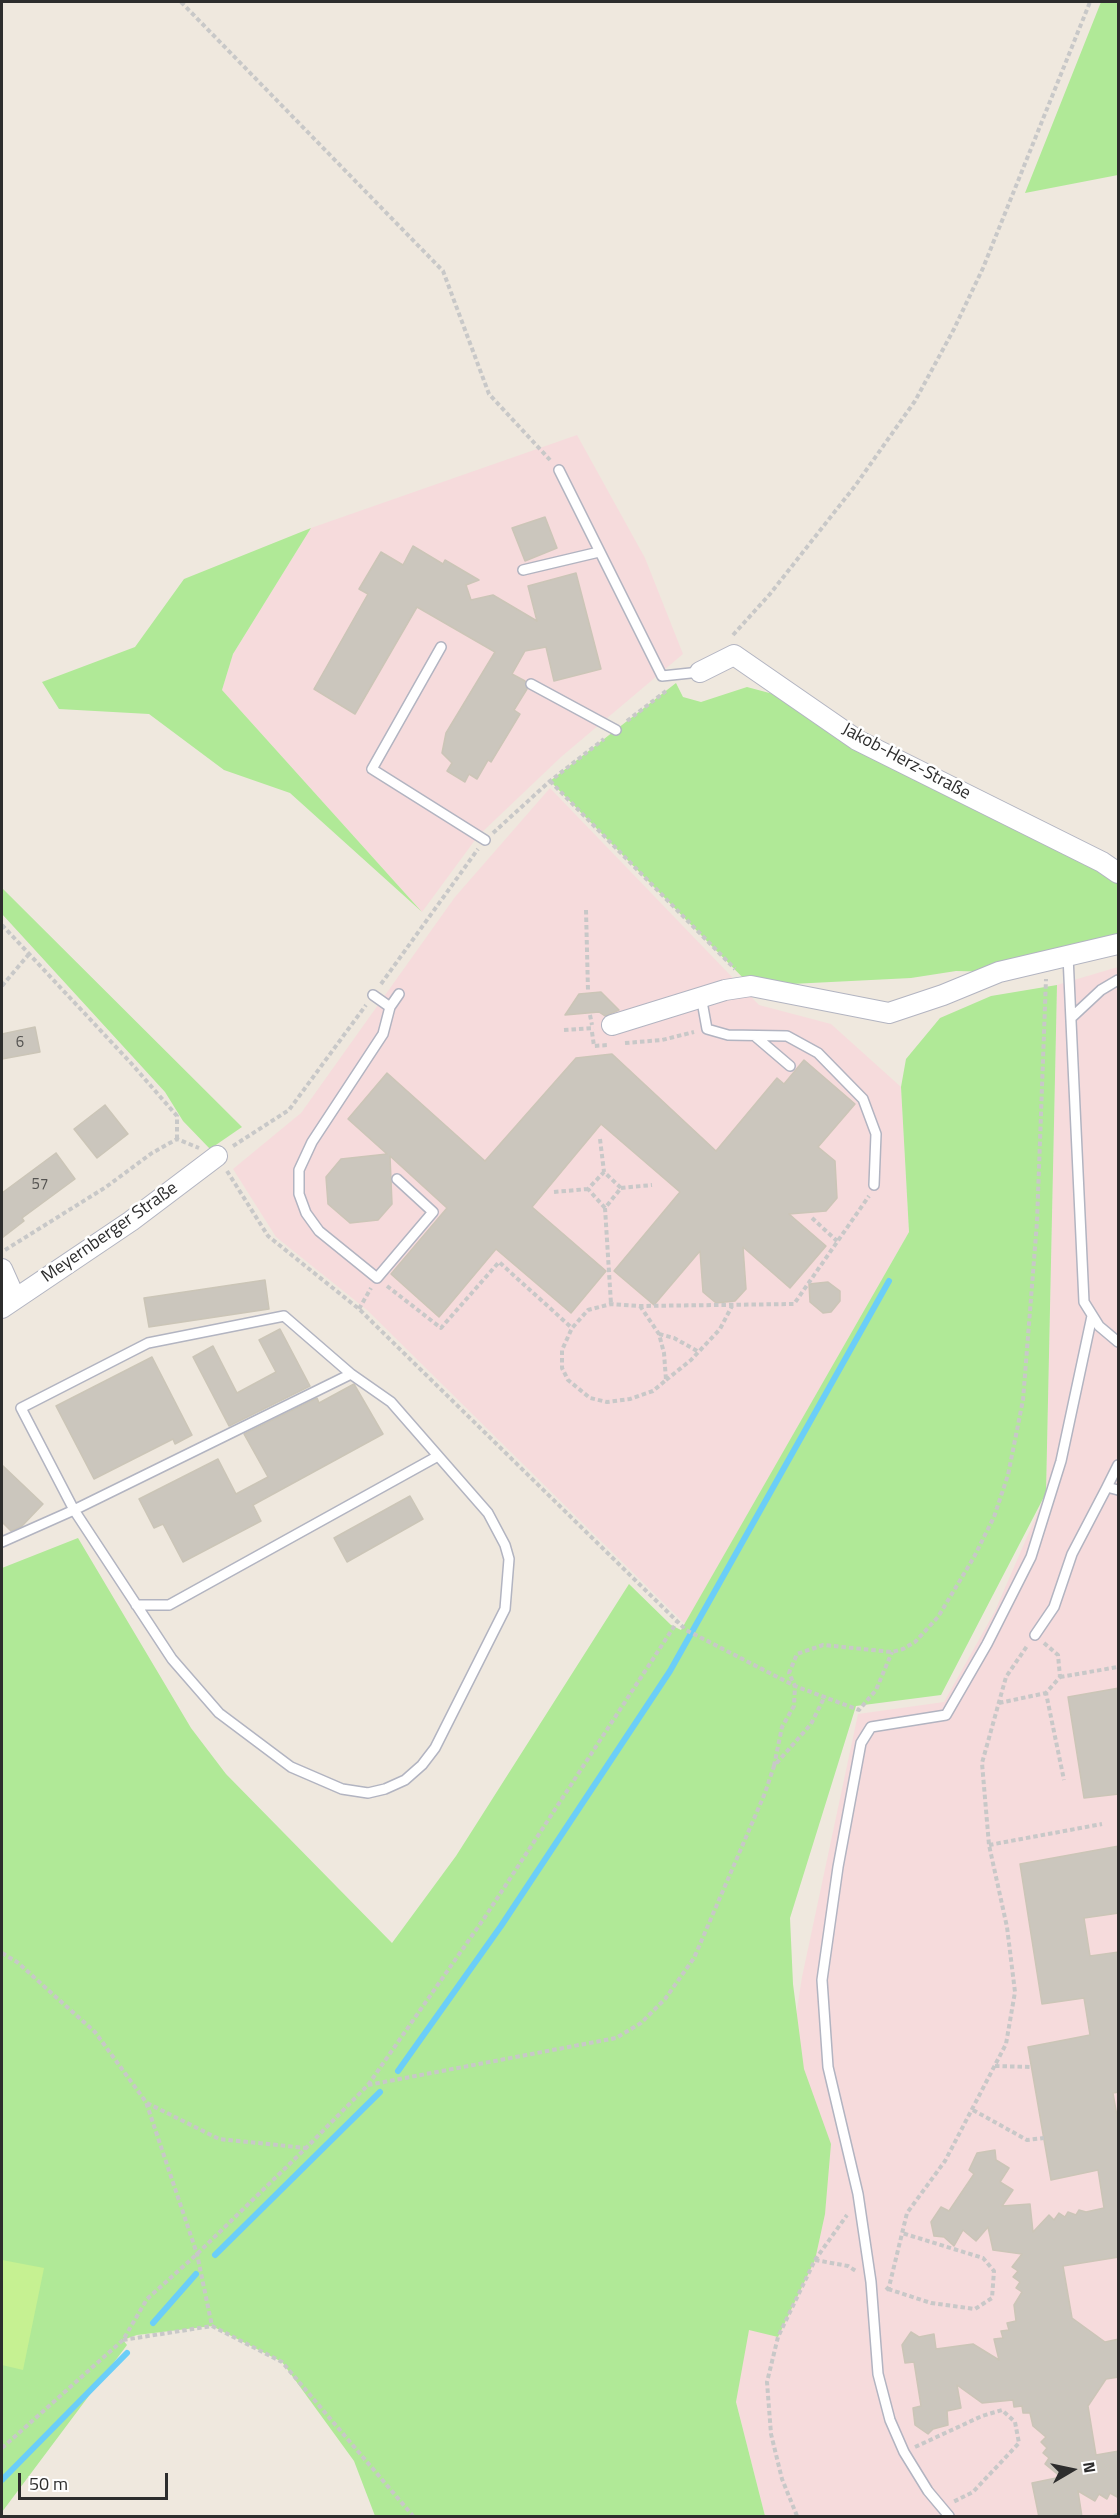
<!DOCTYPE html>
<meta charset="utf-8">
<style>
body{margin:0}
#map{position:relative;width:1120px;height:2518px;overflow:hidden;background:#efe8de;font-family:"Titillium Web",sans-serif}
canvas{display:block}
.frame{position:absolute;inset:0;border:3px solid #2d2d2d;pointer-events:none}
.north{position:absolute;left:1042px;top:2440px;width:60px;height:60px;-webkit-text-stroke:4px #fff;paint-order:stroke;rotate:81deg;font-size:16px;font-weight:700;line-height:24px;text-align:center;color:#2d2d2d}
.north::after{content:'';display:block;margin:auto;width:21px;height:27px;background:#2d2d2d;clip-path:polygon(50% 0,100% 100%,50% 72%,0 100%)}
.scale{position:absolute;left:18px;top:2473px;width:150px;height:27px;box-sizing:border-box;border:3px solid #2d2d2d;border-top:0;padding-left:8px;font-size:18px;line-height:21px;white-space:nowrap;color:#2d2d2d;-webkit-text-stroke:4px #fff;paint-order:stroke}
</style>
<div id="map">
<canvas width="1120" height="2518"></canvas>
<div class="frame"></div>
<div class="north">N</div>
<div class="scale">50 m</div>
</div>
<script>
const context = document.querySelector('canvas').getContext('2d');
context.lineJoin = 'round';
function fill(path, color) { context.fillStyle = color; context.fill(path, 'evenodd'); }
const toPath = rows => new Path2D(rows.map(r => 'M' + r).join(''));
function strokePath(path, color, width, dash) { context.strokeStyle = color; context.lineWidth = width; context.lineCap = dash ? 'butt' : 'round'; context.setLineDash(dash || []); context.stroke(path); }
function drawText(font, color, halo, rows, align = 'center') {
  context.font = font + ' "Titillium Web",sans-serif'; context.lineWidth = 5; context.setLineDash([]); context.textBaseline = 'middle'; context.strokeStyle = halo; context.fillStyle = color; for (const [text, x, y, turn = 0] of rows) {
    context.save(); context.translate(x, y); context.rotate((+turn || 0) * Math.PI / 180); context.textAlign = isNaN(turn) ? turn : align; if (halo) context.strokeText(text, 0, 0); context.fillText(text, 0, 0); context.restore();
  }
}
fill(toPath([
 [577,435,645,558,683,654,561,757,478,836,422,912,222,690,233,654,311,528],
 [550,788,759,1005,831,1024,901,1087,909,1232,685,1624,367,1310,276,1237,233,1169,301,1113,455,897],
 [1118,967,1118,2516,765,2516,736,2402,802,1977,858,1714,944,1702,995,1611,1046,1493,1057,985]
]), '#f6dbdc');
fill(toPath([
 [1101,2,1118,2,1118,175,1025,193],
 [311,528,233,654,222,690,422,912,290,793,224,770,149,714,59,709,42,682,135,647,184,579],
 [676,683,683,697,701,702,747,687,803,702,1118,873,1118,946,999,972,956,971,911,978,751,986,550,781],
 [2,888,242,1127,210,1149,183,1121,165,1092,2,914],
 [1057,985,1046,1493,941,1695,856,1706,790,1918,793,1984,804,2069,831,2144,825,2214,815,2260,778,2337,749,2330,736,2402,765,2516,375,2516,354,2461,282,2362,212,2326,137,2335,123,2340,127,2345,2,2512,2,1568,78,1538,191,1728,226,1774,392,1943,456,1856,629,1584,671,1625,681,1630,909,1232,901,1087,906,1059,940,1018,991,996]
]), '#b0e997');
fill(toPath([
 [2,2260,44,2268,23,2370,2,2365]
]), '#c6f192');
strokePath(toPath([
 [398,2071,501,1926,670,1671,889,1281],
 [215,2255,380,2092],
 [153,2323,196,2274],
 [2,2480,127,2353]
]), '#6bcef8', 6);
const building = toPath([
 [545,517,557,548,525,561,512,528,545,517],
 [413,546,443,564,445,560,479,580,466,585,471,600,493,595,537,621,528,586,576,573,601,669,554,681,546,647,525,651,512,674,525,681,527,689,514,710,520,714,491,762,488,760,477,779,469,774,465,782,447,771,452,763,442,753,446,733,495,652,417,607,355,714,314,689,368,594,359,589,381,552,403,565,413,546],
 [601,992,619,1010,605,1016,599,1012,565,1015,579,994,601,992],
 [35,1027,40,1052,2,1059,2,1034,35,1027],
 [612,1054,716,1151,777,1078,784,1084,804,1060,855,1104,818,1147,835,1161,837,1198,826,1211,789,1214,826,1246,790,1288,743,1247,746,1289,735,1301,716,1303,703,1292,700,1251,654,1305,614,1271,680,1192,601,1124,532,1207,606,1271,571,1313,496,1249,439,1317,391,1274,447,1208,390,1156,392,1204,378,1220,350,1223,328,1204,326,1177,341,1159,387,1154,348,1119,387,1073,485,1161,576,1058,612,1054],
 [105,1105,128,1134,97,1158,74,1129,105,1105],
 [56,1153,75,1179,22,1218,24,1221,2,1238,2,1193,56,1153],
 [265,1280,269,1309,149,1327,144,1298,265,1280],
 [828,1282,840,1291,840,1301,831,1312,823,1313,810,1302,809,1284,828,1282],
 [280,1329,310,1386,229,1426,193,1357,213,1346,237,1393,276,1372,259,1340,280,1329],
 [152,1357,192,1435,175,1444,173,1439,94,1479,56,1406,152,1357],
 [354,1384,383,1434,253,1505,261,1521,183,1562,163,1524,154,1528,139,1499,218,1459,236,1494,268,1477,244,1434,317,1398,319,1403,354,1384],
 [2,1465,43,1504,22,1526,11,1531,2,1522,2,1465],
 [410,1496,423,1519,347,1562,334,1538,410,1496],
 [1119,1688,1119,1794,1084,1798,1068,1697,1119,1688],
 [1119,1846,1119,1913,1084,1918,1090,1956,1119,1952,1119,2092,1113,2093,1119,2128,1119,2257,1063,2266,1072,2318,1105,2342,1119,2339,1119,2377,1106,2379,1088,2406,1096,2455,1119,2451,1119,2498,1110,2493,1107,2499,1099,2494,1095,2501,1078,2491,1082,2517,1039,2517,1032,2483,1061,2477,1045,2464,1049,2458,1043,2453,1047,2448,1041,2442,1046,2437,1033,2426,1030,2413,1023,2413,1022,2406,1014,2407,1013,2400,982,2403,957,2385,961,2408,947,2411,948,2425,933,2429,928,2434,915,2425,913,2408,921,2406,914,2362,905,2363,902,2345,911,2332,919,2337,934,2334,936,2349,973,2344,999,2360,994,2339,1003,2338,1001,2331,1009,2330,1007,2323,1016,2321,1014,2305,1022,2292,1016,2288,1020,2282,1013,2277,1018,2271,1012,2267,1022,2254,993,2250,988,2227,976,2241,963,2230,954,2246,944,2237,934,2236,931,2222,941,2207,949,2211,974,2174,969,2170,977,2153,995,2150,996,2160,1009,2168,1000,2182,1013,2190,1002,2206,1030,2204,1033,2232,1049,2215,1054,2220,1059,2213,1065,2217,1068,2212,1076,2215,1079,2210,1086,2212,1104,2208,1098,2170,1051,2180,1028,2047,1090,2035,1084,1998,1042,2004,1020,1864,1119,1846]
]);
fill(building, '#cbc6bd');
strokePath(building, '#cbc5b7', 1.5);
const lane = toPath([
 [559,470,662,676,700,672],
 [523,570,599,552],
 [441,647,372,769,485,840],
 [531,684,616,730],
 [1068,956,1084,1302,1099,1326,1118,1342],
 [373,995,390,1007],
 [701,996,707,1029,728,1035,787,1036,818,1053,863,1099,876,1134,874,1185],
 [1071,1018,1101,990,1118,980],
 [756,1037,790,1066],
 [397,1179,433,1212,377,1278,319,1231,306,1213,299,1194,299,1170,312,1142,383,1034,390,1007,399,994],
 [1107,1487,1118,1465],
 [2,1542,74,1510,351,1374,284,1316,148,1343,21,1408,74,1510,172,1659,219,1713,291,1767,342,1789,368,1793,385,1789,405,1780,422,1765,435,1748,505,1609,509,1559,505,1545,488,1513,391,1402,351,1374],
 [136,1605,169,1605,438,1456],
 [1035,1635,1054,1607,1072,1554,1107,1487,1118,1490],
 [949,2516,928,2491,904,2452,890,2420,878,2374,871,2282,858,2194,828,2067,822,1980,838,1867,861,1743,871,1727,946,1715,987,1644,1031,1557,1061,1461,1092,1316]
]);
const street = toPath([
 [700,672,734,655,857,740,1102,862,1118,873],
 [612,1025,725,990,751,986,889,1013,943,995,999,972,1118,944],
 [2,1269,15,1298],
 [2,1308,131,1221,217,1156]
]);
strokePath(lane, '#b2b4c1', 12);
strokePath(street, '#b2b4c1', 22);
strokePath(toPath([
 [181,2,443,271,489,394,550,460],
 [733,635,770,594,855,486,915,401,954,329,983,268,1090,2],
 [627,721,666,691],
 [550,781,735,969],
 [493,833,550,781,604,739],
 [586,910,588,991],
 [2,925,130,1062,177,1116,177,1139],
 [381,984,478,849],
 [2,986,29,954],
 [590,1015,592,1025],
 [564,1030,594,1028],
 [592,1032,594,1046,608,1045],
 [625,1043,662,1040,694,1032],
 [600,1139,604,1172],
 [233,1146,289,1110,366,1005],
 [227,1171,268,1236,359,1309,686,1630,795,1686,859,1710,876,1690,892,1652],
 [621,1188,652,1185],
 [554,1192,588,1189],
 [605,1208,588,1189,604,1172,621,1188,605,1208,611,1304],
 [812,1218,837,1241],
 [5,1250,106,1187,152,1153,177,1139,199,1148],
 [387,1286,441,1328,499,1262,572,1328],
 [640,1306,659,1334,664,1353,666,1380,653,1391,630,1399,607,1402,590,1398,568,1380,562,1368,562,1350,572,1328,588,1310,611,1304,640,1306,794,1304,869,1196],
 [359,1309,371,1288],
 [659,1334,674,1338,699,1352],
 [666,1380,691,1360,720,1329,732,1306],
 [1044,1643,1058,1655,1060,1677,1046,1693,1064,1780],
 [1060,1677,1118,1667],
 [999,1703,1046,1693],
 [774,1766,782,1727,794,1706,795,1686,789,1673,797,1654,823,1645,892,1652,903,1649,915,1642,938,1617,974,1557,994,1517,1008,1475,1023,1400,1037,1222,1046,979],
 [989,1845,1102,1824],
 [2,1953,17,1962,95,2032,146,2102,197,2254,212,2326],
 [995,2066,1031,2067],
 [368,2085,616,2038,641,2023,665,1999,694,1958,765,1793,774,1766,811,1724,825,1696],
 [147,2103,219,2139,306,2148],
 [973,2110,1027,2140,1044,2138],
 [815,2260,848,2266,856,2271],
 [888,2289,931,2303,975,2309,992,2298,994,2271,983,2258,902,2233],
 [886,2290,889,2287,907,2213,945,2161,1006,2044,1015,1992,1007,1927,989,1845,982,1763,1006,1677,1027,1646],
 [123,2340,212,2326,282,2362,413,2516],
 [915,2447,982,2416,1002,2410,1015,2422,1019,2443,973,2492,953,2502],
 [2,2448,123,2340,147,2299,197,2254,306,2148,368,2085,485,1917,677,1622],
 [797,2516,782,2479,771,2434,767,2382,778,2337,815,2260,847,2215],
 [1114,2516,1118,2515]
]), '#c8c8c8', 4, [4.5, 3]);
strokePath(lane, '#fff', 9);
strokePath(street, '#fff', 20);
drawText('15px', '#545351', null, [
 ["6",20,1043],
 ["57",40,1185]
]);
drawText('18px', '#2d2d2d', '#fff', [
 ["Jakob-Herz-Straße",906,762,28],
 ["Meyernberger Straße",110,1233,-35]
]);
</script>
